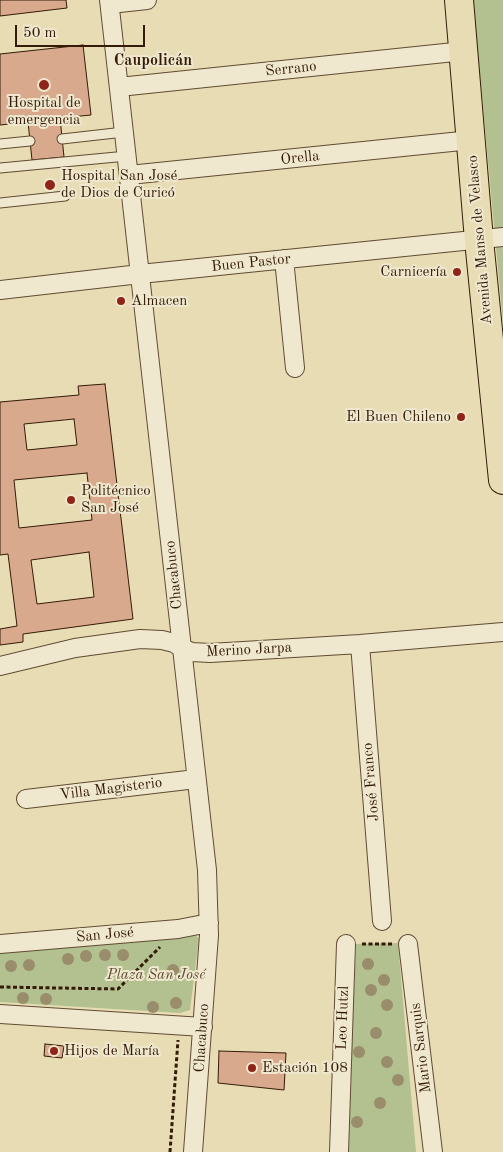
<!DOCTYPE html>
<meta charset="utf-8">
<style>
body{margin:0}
#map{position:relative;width:503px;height:1152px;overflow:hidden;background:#e7dcb3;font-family:"Old Standard TT",serif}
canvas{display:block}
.scale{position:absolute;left:15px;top:25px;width:130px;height:22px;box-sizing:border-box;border:2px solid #341b07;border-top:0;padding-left:6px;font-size:15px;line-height:18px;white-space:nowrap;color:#341b07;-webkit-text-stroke:4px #efe8ce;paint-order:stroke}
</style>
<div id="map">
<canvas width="503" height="1152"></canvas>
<div class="scale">50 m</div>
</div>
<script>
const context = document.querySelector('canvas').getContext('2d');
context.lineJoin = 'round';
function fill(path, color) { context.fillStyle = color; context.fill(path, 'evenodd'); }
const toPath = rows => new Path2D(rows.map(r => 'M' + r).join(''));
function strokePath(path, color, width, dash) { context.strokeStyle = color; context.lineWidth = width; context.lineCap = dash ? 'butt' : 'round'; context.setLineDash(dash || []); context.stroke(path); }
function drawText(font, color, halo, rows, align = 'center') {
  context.font = font + ' "Old Standard TT",serif'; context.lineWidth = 4; context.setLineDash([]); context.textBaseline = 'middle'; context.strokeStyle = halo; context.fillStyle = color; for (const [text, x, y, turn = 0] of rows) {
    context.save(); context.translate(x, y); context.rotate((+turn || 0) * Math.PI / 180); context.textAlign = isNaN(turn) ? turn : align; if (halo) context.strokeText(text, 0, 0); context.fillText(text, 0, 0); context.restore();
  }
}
fill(toPath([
 [473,0,503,0,503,323],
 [193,934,199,938,190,1010,180,1013,0,1002,0,950],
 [398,943,416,1152,347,1152,356,944]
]), '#b2c18f');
const building = toPath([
 [0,0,66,0,67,8,0,16,0,0],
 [83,45,91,115,60,118,64,157,32,160,28,122,0,125,0,54,83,45],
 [105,384,133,619,23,634,23,642,0,645,0,629,17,626,8,554,0,555,0,402,79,395,78,386,105,384],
 [74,419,77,445,27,450,24,424,74,419],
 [87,473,92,520,19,528,14,480,87,473],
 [89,552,94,597,37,604,31,560,89,552],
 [45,1044,64,1046,62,1058,44,1056,45,1044],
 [219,1051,286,1053,284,1090,218,1083,219,1051]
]);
fill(building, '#d9a98d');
strokePath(building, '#341b07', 1);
const lane = toPath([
 [62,139,124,132],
 [0,144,30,141],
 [0,168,127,156],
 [0,203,65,196]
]);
const street = toPath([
 [109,0,207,870,209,935,193,1152],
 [110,4,147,0],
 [119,87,464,51],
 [129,175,471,140],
 [284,259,295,368],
 [0,290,140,274,503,237],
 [360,644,382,921],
 [0,666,75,648,140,639,162,640,174,643,182,648,192,652,210,653,360,644,503,632],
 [26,799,196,779],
 [0,944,178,929,209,923],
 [408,944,433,1152],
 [0,1014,203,1027],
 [339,1152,346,944]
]);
const primary = toPath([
 [459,0,479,240,503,480]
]);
strokePath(lane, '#614b32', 11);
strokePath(street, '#614b32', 20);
strokePath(primary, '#341b07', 30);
strokePath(toPath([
 [362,944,393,944],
 [0,987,118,989,160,947],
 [170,1152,178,1040]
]), '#341b07', 3, [4, 2.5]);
strokePath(lane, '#efe8ce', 9);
strokePath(street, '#efe8ce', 18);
strokePath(primary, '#e7dcb3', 28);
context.fillStyle = '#998d6b';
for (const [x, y] of [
 [105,955],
 [123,955],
 [86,956],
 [68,959],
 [368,964],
 [29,965],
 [11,966],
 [173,970],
 [384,980],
 [371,990],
 [23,998],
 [46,999],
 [176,1003],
 [387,1005],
 [153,1007],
 [376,1033],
 [359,1052],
 [387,1062],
 [398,1080],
 [380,1103],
 [357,1122]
]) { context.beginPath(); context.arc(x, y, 6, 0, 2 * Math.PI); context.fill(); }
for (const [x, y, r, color] of [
 [44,85,6,"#8f2418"],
 [50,185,6,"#8f2418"],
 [457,272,5,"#8f2418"],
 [121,301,5,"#8f2418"],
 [461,417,5,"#8f2418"],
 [71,500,5,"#8f2418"],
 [54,1051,5,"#8f2418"],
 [252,1068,5,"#8f2418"]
]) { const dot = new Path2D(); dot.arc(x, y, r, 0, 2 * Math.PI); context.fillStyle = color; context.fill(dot); strokePath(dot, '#efe8ce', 2); }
drawText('15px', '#341b07', '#efe8ce', [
 ["Serrano",291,69,-6],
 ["Orella",300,158,-6],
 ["Avenida Manso de Velasco",480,240,-95],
 ["Buen Pastor",251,263,-6],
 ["Chacabuco",174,575,-96],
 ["Merino Jarpa",249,650,-3],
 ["José Franco",371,782,-95],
 ["Villa Magisterio",111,789,-7],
 ["San José",105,935,-5],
 ["Leo Hutzl",343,1018,-88],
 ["Chacabuco",202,1038,-86],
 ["Mario Sarquis",421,1048,-97]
]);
drawText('15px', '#341b07', '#efe8ce', [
 ["Hospital de",44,103,"center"],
 ["emergencia",44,120,"center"],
 ["Hospital San José",61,176],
 ["de Dios de Curicó",61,193],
 ["Carnicería",447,272,"right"],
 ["Almacen",131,301],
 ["El Buen Chileno",451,417,"right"],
 ["Politécnico",81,491],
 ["San José",81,508],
 ["Hijos de María",64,1051],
 ["Estación 108",262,1068]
], 'left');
drawText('italic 15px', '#5a4d30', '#efe8ce', [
 ["Plaza San José",156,975]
]);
drawText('bold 16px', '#341b07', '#efe8ce', [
 ["Caupolicán",153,61]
]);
</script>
